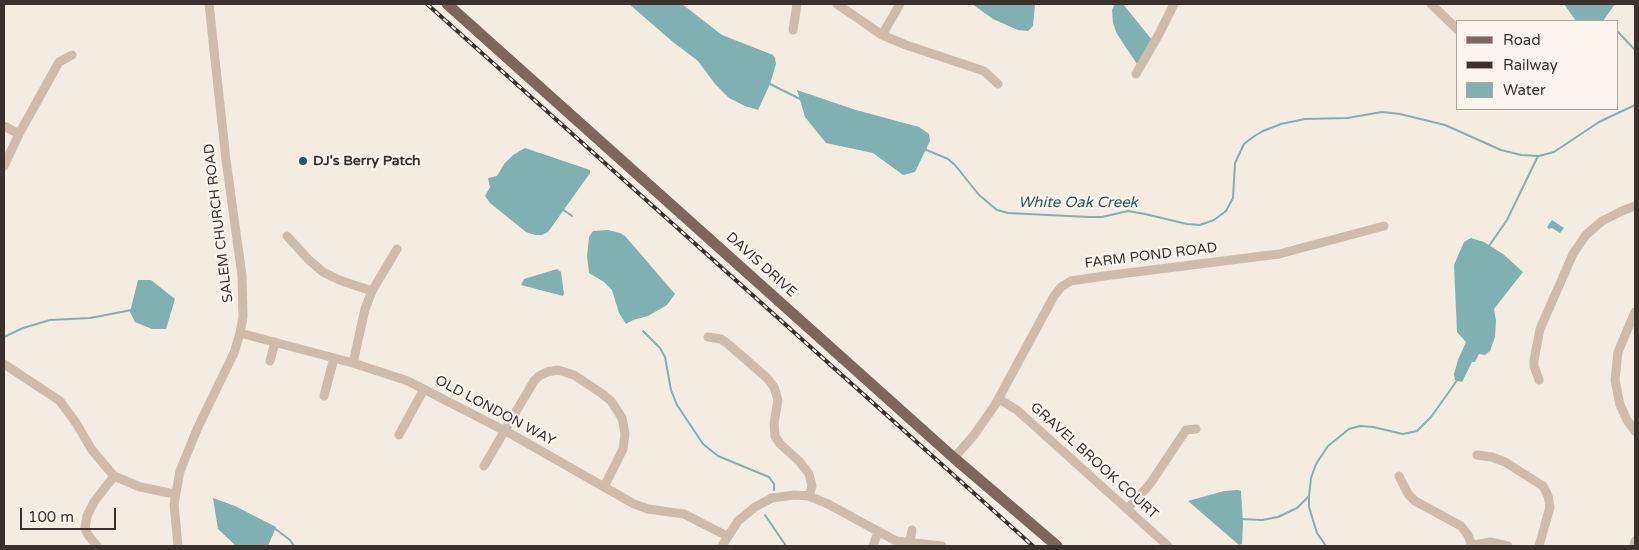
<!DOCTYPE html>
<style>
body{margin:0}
#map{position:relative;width:1639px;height:550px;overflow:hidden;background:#f4ebe1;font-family:"Varela Round",sans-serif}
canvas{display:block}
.frame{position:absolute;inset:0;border:5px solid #3b302b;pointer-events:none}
.legend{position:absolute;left:1456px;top:20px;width:162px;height:90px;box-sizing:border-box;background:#fbf5ee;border:1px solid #aea6a0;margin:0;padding:6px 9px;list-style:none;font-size:15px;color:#3b302b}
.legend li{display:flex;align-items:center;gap:10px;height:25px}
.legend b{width:25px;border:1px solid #aea6a0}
.scale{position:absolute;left:20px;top:508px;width:96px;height:22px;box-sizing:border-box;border:2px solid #3b302b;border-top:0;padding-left:6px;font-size:15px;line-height:18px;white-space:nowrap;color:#3b302b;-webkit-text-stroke:4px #fbf5ee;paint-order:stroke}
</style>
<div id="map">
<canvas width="1639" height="550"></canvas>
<div class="frame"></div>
<ul class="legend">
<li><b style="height:6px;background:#7d675c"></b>Road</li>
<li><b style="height:6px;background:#3b302b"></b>Railway</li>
<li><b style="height:14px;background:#7fb0b2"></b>Water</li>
</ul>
<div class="scale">100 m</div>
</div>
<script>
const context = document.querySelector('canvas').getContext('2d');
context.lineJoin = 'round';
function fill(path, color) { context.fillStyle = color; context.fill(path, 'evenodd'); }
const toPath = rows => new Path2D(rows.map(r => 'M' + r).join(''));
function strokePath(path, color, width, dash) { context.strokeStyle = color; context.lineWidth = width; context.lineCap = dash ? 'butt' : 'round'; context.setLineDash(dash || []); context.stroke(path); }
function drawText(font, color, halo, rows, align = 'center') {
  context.font = font + ' "Varela Round",sans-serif'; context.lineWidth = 4.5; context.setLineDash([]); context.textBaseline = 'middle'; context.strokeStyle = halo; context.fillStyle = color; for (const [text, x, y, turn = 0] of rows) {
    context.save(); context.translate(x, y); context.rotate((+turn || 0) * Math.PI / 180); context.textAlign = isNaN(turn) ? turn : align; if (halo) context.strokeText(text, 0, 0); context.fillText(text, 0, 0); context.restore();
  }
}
fill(toPath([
 [629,4,682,4,722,35,773,55,775,58,776,64,770,84,758,110,745,106,729,98,715,84,698,61,673,42],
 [972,4,1035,4,1033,26,1028,31,1018,30,993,19],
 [1115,4,1123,4,1152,40,1137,64,1117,34,1113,23,1112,10],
 [1564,4,1615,4,1603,21,1576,21],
 [797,90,856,110,919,127,929,134,930,141,915,172,903,175,873,153,826,143,805,117],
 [525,148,590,170,590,173,548,232,542,235,535,235,526,232,490,203,485,196,490,187,488,178,497,176,504,164,513,155],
 [1552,220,1564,228,1560,233,1552,228,1549,229,1547,227],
 [608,230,620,233,625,236,675,294,667,305,648,316,633,320,626,324,619,313,612,290,604,282,589,273,587,256,589,237,593,231],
 [1471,238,1484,242,1503,254,1523,272,1494,309,1496,321,1495,337,1490,351,1485,355,1479,354,1475,362,1472,362,1462,382,1455,380,1454,374,1458,360,1466,342,1457,332,1454,265,1464,242],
 [557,269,561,272,564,294,563,296,521,285,524,279],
 [138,280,151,280,175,299,166,329,152,329,135,322,130,312],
 [1238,490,1241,491,1243,523,1242,544,1239,545,1188,501,1224,491],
 [213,498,235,506,276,527,268,546,236,546,218,529]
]), '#7fb0b2');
strokePath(toPath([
 [1618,32,1635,50],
 [768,83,802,100],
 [924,149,948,159,955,165,979,195,997,210,1008,213,1089,217,1102,217,1128,211,1145,214,1187,224,1200,225,1214,220,1226,211,1233,198,1235,163,1244,144,1253,137,1263,131,1281,124,1305,119,1347,118,1382,112,1400,114,1445,125,1501,150,1521,155,1539,156,1554,152,1599,122,1635,105],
 [562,209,572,216],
 [1489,246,1507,220,1538,156],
 [643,331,660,348,665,357,671,390,677,405,703,444,718,456,769,477,774,484,774,490],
 [4,337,23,328,50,320,90,318,132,310],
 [765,515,786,546],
 [1241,519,1262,520,1278,517,1297,508,1309,496],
 [274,528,290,540,294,546],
 [1326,546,1317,533,1309,507,1309,496,1311,478,1316,464,1328,446,1349,429,1360,426,1373,427,1403,434,1417,431,1431,417,1458,379]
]), '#7fb0b2', 2);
strokePath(toPath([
 [837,4,882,35,900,4],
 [1431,4,1458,30],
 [793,30,797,4],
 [882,35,906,45,984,71,998,84],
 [1136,74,1159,34,1174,4],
 [4,126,19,134],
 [4,166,19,134,59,62,72,55],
 [287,236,309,260,323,272,339,280,372,291],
 [1635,312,1618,352,1615,380,1620,405,1627,420,1635,431],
 [240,333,353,363,408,381,513,435,634,504,648,509,684,514,727,536],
 [708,337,721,339,728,344,767,378,774,387,778,400,774,423,775,436,780,444,799,461,809,474,812,486,809,496],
 [270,361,275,342],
 [353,363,365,309,372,291,397,249],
 [4,364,60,401,76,423,92,450,114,476,140,487,175,494],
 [1539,380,1534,366,1534,360,1540,329,1573,254,1586,235,1602,221,1622,211,1635,206],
 [324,396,334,358],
 [999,399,1017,410,1168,546],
 [399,435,424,389],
 [1477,455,1492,457,1505,462,1543,486,1548,496,1550,507,1539,546],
 [954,458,974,435,995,405,1054,296,1061,287,1071,281,1104,276,1279,254,1384,226],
 [484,466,534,381,539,376,547,372,558,370,574,375,601,393,611,401,622,418,625,434,623,449,604,487],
 [1399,476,1408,494,1415,501,1461,526,1468,535,1472,545],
 [1127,509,1150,484,1186,430,1196,429],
 [97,546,88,535,85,528,87,516,94,502,114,476],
 [178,546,174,504,180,471,198,427,234,353,240,333,243,317,242,276,226,160,209,4],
 [722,546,738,521,755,507,772,498,794,495,809,496,828,504,896,541,942,546],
 [873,546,878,532],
 [909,546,912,530],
 [1470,546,1490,542,1508,546],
 [1634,546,1635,541]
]), '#cdbbac', 9);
strokePath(toPath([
 [447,4,954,458,1057,546]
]), '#7d675c', 11);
const rail = toPath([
 [427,4,1033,546]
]);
strokePath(rail, '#3b302b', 4);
strokePath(rail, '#fbf5ee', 2, [5.5]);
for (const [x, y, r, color] of [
 [303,161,5,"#1f5a5e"]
]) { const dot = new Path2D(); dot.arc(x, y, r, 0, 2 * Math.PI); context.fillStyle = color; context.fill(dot); strokePath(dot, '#fbf5ee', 2); }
drawText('bold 14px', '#3b302b', '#fbf5ee', [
 ["DJ's Berry Patch",313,161]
], 'left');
drawText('14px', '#3b302b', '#fbf5ee', [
 ["SALEM CHURCH ROAD",219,223,-97],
 ["FARM POND ROAD",1151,256,-7],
 ["DAVIS DRIVE",761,265,42],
 ["OLD LONDON WAY",495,411,28],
 ["GRAVEL BROOK COURT",1094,461,42]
]);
drawText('italic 15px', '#1f5a5e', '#fbf5ee', [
 ["White Oak Creek",1078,203]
]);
</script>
